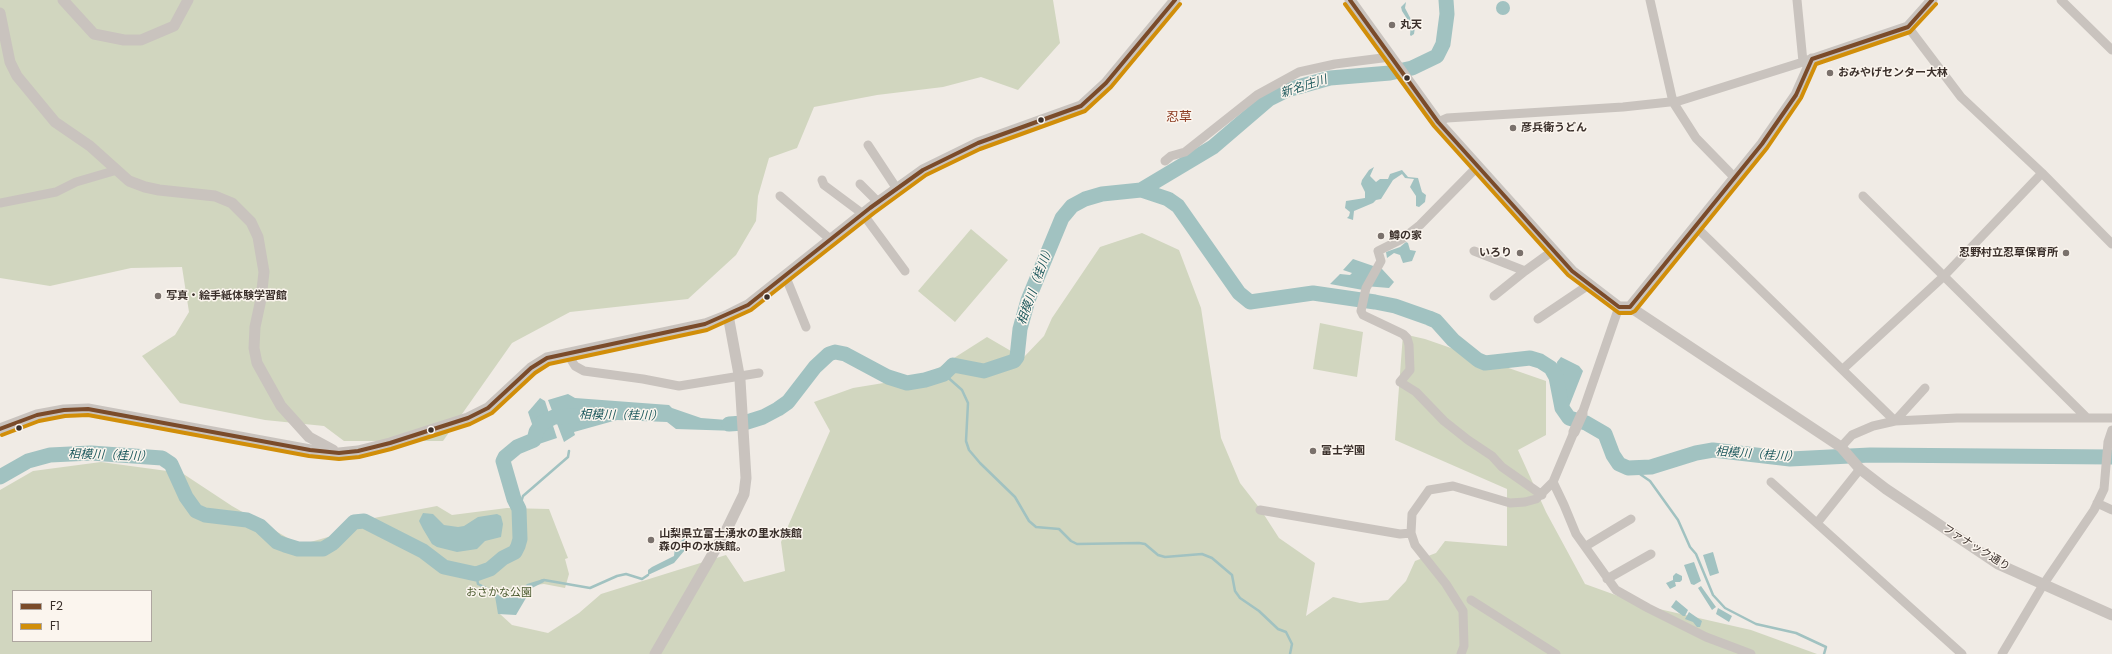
<!DOCTYPE html>
<meta charset="utf-8">
<style>
body{margin:0}
#map{position:relative;width:2112px;height:654px;overflow:hidden;background:#f0ebe5;font-family:Poppins,sans-serif}
canvas{display:block}
.legend{position:absolute;left:12px;top:590px;width:140px;height:52px;box-sizing:border-box;background:#fbf5ee;border:1px solid #aea6a0;margin:0;padding:5px 7px;list-style:none;font-size:12px;color:#3b302b}
.legend li{display:flex;align-items:center;gap:8px;height:20px}
.legend b{width:20px;border:1px solid #aea6a0}
</style>
<div id="map">
<canvas width="2112" height="654"></canvas>
<ul class="legend">
<li><b style="height:5px;background:#7a4b2a"></b>F2</li>
<li><b style="height:5px;background:#d18e09"></b>F1</li>
</ul>
</div>
<script>
const context = document.querySelector('canvas').getContext('2d');
context.lineJoin = 'round';
function fill(path, color) { context.fillStyle = color; context.fill(path, 'evenodd'); }
const toPath = rows => new Path2D(rows.map(r => 'M' + r).join(''));
function strokePath(path, color, width, dash) { context.strokeStyle = color; context.lineWidth = width; context.lineCap = dash ? 'butt' : 'round'; context.setLineDash(dash || []); context.stroke(path); }
function drawText(font, color, halo, rows, align = 'center') {
  context.font = font + ' Poppins,"Noto Sans JP",sans-serif'; context.lineWidth = 3; context.setLineDash([]); context.textBaseline = 'middle'; context.strokeStyle = halo; context.fillStyle = color; for (const [text, x, y, turn = 0] of rows) {
    context.save(); context.translate(x, y); context.rotate((+turn || 0) * Math.PI / 180); context.textAlign = isNaN(turn) ? turn : align; if (halo) context.strokeText(text, 0, 0); context.fillText(text, 0, 0); context.restore();
  }
}
fill(toPath([
 [0,0,1053,0,1060,43,1018,90,981,77,943,87,877,95,814,107,797,148,769,158,758,196,756,221,736,255,688,299,570,312,512,343,443,441,344,441,324,426,265,420,180,403,142,356,175,335,189,312,182,267,131,268,50,286,0,278],
 [971,229,1008,260,955,322,918,291],
 [1142,233,1179,250,1201,308,1221,438,1240,483,1261,510,1279,538,1315,563,1306,616,1333,597,1360,603,1388,600,1406,581,1415,561,1436,553,1445,541,1507,546,1507,489,1395,440,1403,334,1425,339,1546,381,1546,435,1518,450,1546,512,1585,584,1646,606,1751,630,1817,654,0,654,0,490,33,471,101,462,182,473,232,506,300,545,328,537,374,518,437,506,452,515,507,508,549,509,568,558,565,559,569,574,565,588,544,584,526,586,500,614,512,625,548,633,579,613,601,594,726,555,744,582,785,571,781,542,830,431,814,402,853,388,908,379,932,372,987,337,1023,358,1044,336,1052,318,1100,247],
 [13,591,151,591,151,641,13,641],
 [1320,323,1363,332,1357,377,1313,369]
]), '#d1d6bf');
fill(toPath([
 '1496 8a7 7 0 1 1 14 0a7 7 0 1 1-14 0Z',
 [1406,2,1405,8,1415,27,1414,34,1411,36,1410,35,1411,25,1402,11,1401,7],
 [1374,167,1370,176,1376,182,1380,179,1388,179,1390,174,1402,170,1408,177,1418,178,1422,192,1426,195,1425,202,1419,207,1416,206,1416,196,1410,187,1414,179,1405,178,1402,174,1393,180,1381,199,1376,200,1373,203,1354,211,1353,220,1347,218,1349,216,1350,212,1345,208,1346,201,1365,198,1365,192,1361,184,1362,180,1369,170],
 [1406,242,1408,243,1410,250,1416,251,1412,261,1403,263,1400,255,1394,253,1387,258,1386,252,1400,247],
 [1353,259,1382,269,1394,282,1389,288,1365,286,1363,290,1330,284,1340,274,1350,275,1352,273,1343,270],
 [1561,357,1579,366,1583,371,1568,409,1562,405,1559,397,1557,362],
 [568,394,575,398,669,405,672,408,701,418,727,420,736,416,737,431,676,429,667,422,617,420,574,432,575,435,564,442,548,400],
 [540,398,545,401,557,438,530,447,532,424,528,412],
 [423,513,433,514,444,525,458,527,464,526,478,517,497,514,501,516,503,524,501,537,485,541,477,549,457,552,437,547,432,544,423,529,419,521],
 [684,538,686,539,685,550,674,563,648,575,648,570,652,567,674,556,675,547],
 [1713,552,1719,573,1710,576,1703,555],
 [1694,562,1701,581,1694,585,1691,584,1684,565],
 [1676,573,1682,576,1682,580,1680,582,1675,582,1676,586,1670,589,1666,583,1673,580,1673,576],
 [543,579,544,582,526,591,526,598,516,615,498,614,495,596,497,594,502,598,512,597,517,594,527,584],
 [1701,586,1716,607,1712,610,1698,588],
 [1676,600,1688,610,1685,616,1683,616,1671,607],
 [1718,608,1732,616,1729,622,1716,614],
 [1689,612,1702,621,1700,627,1697,627,1693,622,1685,619]
]), '#a1c2c1');
strokePath(toPath([
 [944,374,962,390,968,403,966,441,969,450,980,463,1015,497,1029,521,1036,527,1059,529,1071,541,1077,544,1139,543,1145,544,1158,555,1165,557,1202,554,1212,558,1232,575,1235,591,1240,598,1259,611,1278,629,1286,632,1292,644,1290,654],
 [1634,470,1650,481,1678,520,1690,547,1696,554,1713,595,1725,608,1756,624,1796,633,1826,647,1824,654],
 [519,509,523,496,568,457,569,451],
 [476,574,478,584,494,592,497,598],
 [541,581,544,580,590,588,617,576,626,574,642,579,648,575]
]), '#a1c2c1', 2.5);
strokePath(toPath([
 [1141,190,1213,147,1269,99,1287,90,1330,78,1390,73,1412,68,1437,56,1443,44,1447,14,1446,0],
 [729,424,744,423,763,417,778,409,788,402,815,367,829,354,835,352,845,354,888,377,907,383,925,380,944,374,953,365,984,371,1014,361,1017,357,1020,329,1028,300,1062,218,1072,206,1085,199,1102,194,1141,190,1168,199,1178,206,1239,293,1250,302,1313,293,1375,302,1395,306,1429,318,1436,321,1453,340,1478,360,1485,363,1530,358,1540,361,1551,368,1556,377,1562,408,1569,418,1586,423,1605,434,1613,455,1619,464,1628,468,1651,467,1696,453,1713,450,1790,459,1870,455,2112,457],
 [0,477,28,461,50,455,91,453,162,458,171,464,186,497,196,511,205,515,247,520,260,526,277,542,285,545,298,549,323,549,333,543,354,522,364,521,423,551,444,567,476,574,490,569,503,558,515,552,518,546,520,539,519,509,514,499,503,461,505,457,517,447,534,440,536,432,542,423,554,417,575,416]
]), '#a1c2c1', 15);
strokePath(toPath([
 [1650,0,1673,102,1696,138,1735,178],
 [2061,0,2112,50],
 [1908,27,1961,97,2042,173,2112,244],
 [1438,122,1447,118,1623,107,1679,101,1803,62,1797,0],
 [868,145,897,189],
 [1165,161,1171,156,1185,152,1257,95,1299,72,1335,64,1390,57],
 [1478,166,1420,225,1402,239,1378,251,1381,261,1366,288,1361,311,1363,315,1403,334,1407,338,1409,345,1410,370,1400,382,1416,392,1444,421,1468,440,1492,456,1502,467,1542,495],
 [822,180,824,185,863,214,905,271],
 [860,184,878,202],
 [780,196,830,239],
 [1863,196,2086,417],
 [0,203,56,192,76,182,117,170],
 [1696,227,1895,421,1925,388],
 [1474,251,1525,271,1554,250],
 [785,275,806,327],
 [1494,296,1525,271],
 [1538,319,1590,284],
 [567,353,575,366,584,371,643,379,679,386,759,373],
 [1843,369,1943,277,2042,173],
 [1582,414,1619,307],
 [1841,447,1852,435,1873,426,1895,421,1957,418,2112,418],
 [1553,482,1564,505,1576,534,1616,590,1648,608,1706,637,1751,654],
 [1771,482,1962,654],
 [2097,503,2112,510],
 [1260,510,1400,534,1411,533],
 [1817,523,1860,469],
 [1586,546,1631,519],
 [1607,579,1651,554],
 [1471,600,1556,654],
 [1461,654,1464,646,1463,611,1446,584,1415,545,1411,533,1412,514,1429,490,1453,486,1510,503,1525,502,1536,499,1553,482,1574,432],
 [2002,654,2043,585,2094,510,2104,489,2108,442,2112,430]
]), '#c9c3be', 9);
strokePath(toPath([
 [63,0,94,34,124,40,141,40,174,26,188,0],
 [1350,0,1438,122,1572,271,1619,307,1630,307,1841,447,1860,469,1886,489,1998,564,2112,615],
 [0,13,10,62,17,76,55,122,90,146,129,181,145,187,159,190,215,196,232,203,251,222,258,237,264,272,261,299,255,327,254,348,257,363,281,406,309,437,333,450],
 [1805,62,1908,27,1932,0],
 [1630,307,1762,144,1796,95,1812,59],
 [0,429,37,415,64,410,88,409,310,450,339,453,358,451,390,443,468,418,488,408,531,368,547,358,705,324,728,315,748,305,870,208,923,170,978,143,1081,106,1106,83,1175,0],
 [1574,432,1582,414],
 [655,654,726,531,744,494,746,478,740,380,728,315]
]), '#c9c3be', 11);
strokePath(toPath([
 [1350,0,1438,122,1572,271,1619,307,1630,307,1762,144,1796,95,1812,59,1908,27,1932,0],
 [0,429,37,415,64,410,88,409,310,450,339,453,358,451,390,443,468,418,488,408,531,368,547,358,705,324,748,305,870,208,923,170,978,143,1081,106,1106,83,1175,0]
]), '#7a4b2a', 4);
strokePath(toPath([
 [1345,4,1434,126,1568,275,1619,313,1631,313,1635,311,1767,148,1801,98,1816,64,1910,32,1936,4],
 [2,435,39,421,65,416,88,415,309,456,339,459,359,457,391,449,470,424,492,413,535,373,549,364,707,330,751,310,874,213,926,175,980,149,1085,111,1111,87,1180,4]
]), '#d18e09', 4);
for (const [x, y, r, color] of [
 [1392,25,4,"#7a716c"],
 [1830,73,4,"#7a716c"],
 [1407,78,3.5,"#3b302b"],
 [1041,120,3.5,"#3b302b"],
 [1513,128,4,"#7a716c"],
 [1381,236,4,"#7a716c"],
 [1520,253,4,"#7a716c"],
 [2066,253,4,"#7a716c"],
 [158,296,4,"#7a716c"],
 [767,297,3.5,"#3b302b"],
 [19,428,3.5,"#3b302b"],
 [431,430,3.5,"#3b302b"],
 [1313,451,4,"#7a716c"],
 [651,540,4,"#7a716c"]
]) { const dot = new Path2D(); dot.arc(x, y, r, 0, 2 * Math.PI); context.fillStyle = color; context.fill(dot); strokePath(dot, '#fbf5ee', 1.5); }
drawText('bold 11px', '#3b302b', '#fbf5ee', [
 ["丸天",1400,25],
 ["おみやげセンター大林",1838,73],
 ["彦兵衛うどん",1521,128],
 ["鱒の家",1389,236],
 ["いろり",1512,253,"right"],
 ["忍野村立忍草保育所",2058,253,"right"],
 ["写真・絵手紙体験学習館",166,296],
 ["富士学園",1321,451],
 ["山梨県立富士湧水の里水族館",659,534],
 ["森の中の水族館。",659,547]
], 'left');
drawText('11px', '#3b302b', '#fbf5ee', [
 ["ファナック通り",1976,548,32]
]);
drawText('11px', '#4a5a2e', '#fbf5ee', [
 ["おさかな公園",499,593]
]);
drawText('italic 12px', '#1f5a5e', '#fbf5ee', [
 ["新名庄川",1304,87,-18],
 ["相模川（桂川）",1036,285,-70],
 ["相模川（桂川）",621,416,1],
 ["相模川（桂川）",1757,455,4],
 ["相模川（桂川）",110,456,2]
]);
drawText('13px', '#8c3b22', '#fbf5ee', [
 ["忍草",1179,118]
]);
</script>
